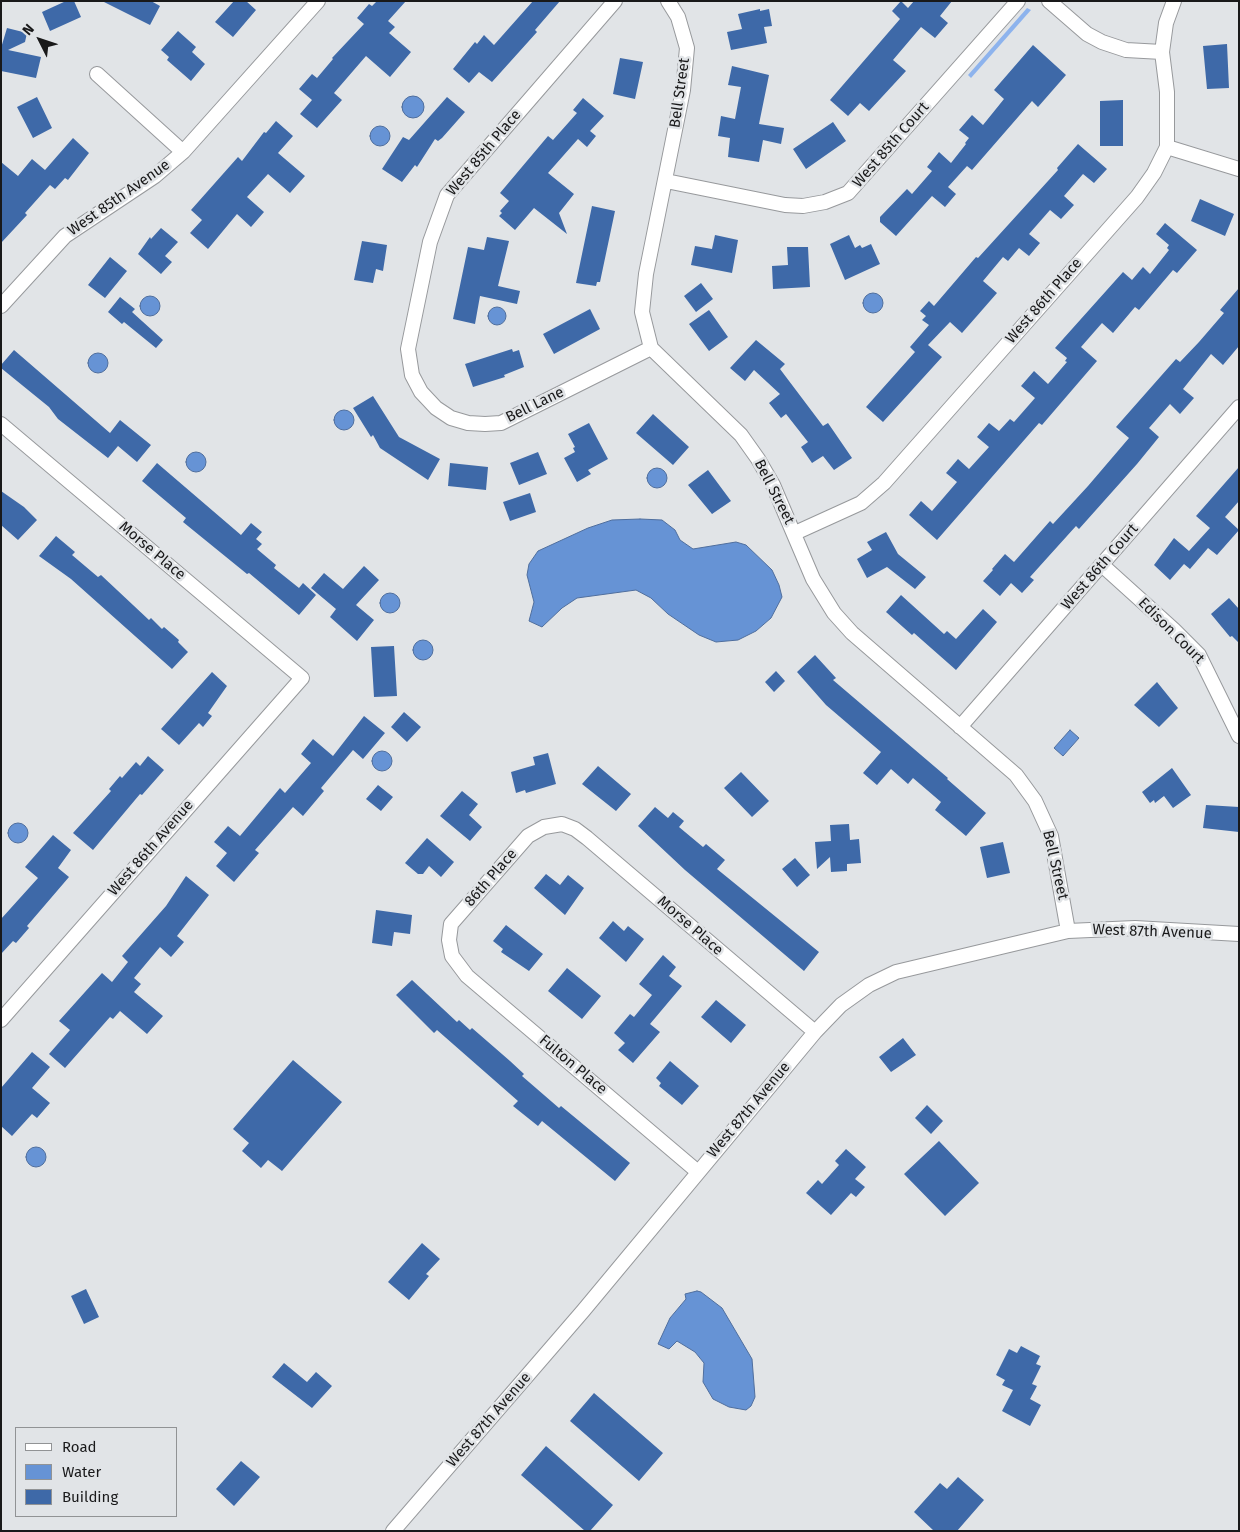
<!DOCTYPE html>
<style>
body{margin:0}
#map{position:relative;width:1240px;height:1532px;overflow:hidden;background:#e1e4e7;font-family:"Fira Sans",sans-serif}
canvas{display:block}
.frame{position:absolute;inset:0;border:2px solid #19191a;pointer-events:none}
.legend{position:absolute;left:15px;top:1427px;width:162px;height:90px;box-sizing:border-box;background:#e1e4e7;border:1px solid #919395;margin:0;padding:6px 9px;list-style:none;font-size:15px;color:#19191a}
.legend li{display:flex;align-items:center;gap:10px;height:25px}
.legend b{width:25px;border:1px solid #919395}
.north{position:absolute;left:15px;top:15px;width:50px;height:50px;-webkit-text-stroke:4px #e1e4e7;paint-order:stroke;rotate:311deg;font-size:14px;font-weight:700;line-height:20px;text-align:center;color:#19191a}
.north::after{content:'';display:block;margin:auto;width:18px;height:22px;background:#19191a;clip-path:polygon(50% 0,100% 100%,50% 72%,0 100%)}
</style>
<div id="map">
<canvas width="1240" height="1532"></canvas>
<div class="frame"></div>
<ul class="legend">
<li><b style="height:6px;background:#fff"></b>Road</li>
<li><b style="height:14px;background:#6693d5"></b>Water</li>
<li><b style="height:14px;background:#3e69a8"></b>Building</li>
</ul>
<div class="north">N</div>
</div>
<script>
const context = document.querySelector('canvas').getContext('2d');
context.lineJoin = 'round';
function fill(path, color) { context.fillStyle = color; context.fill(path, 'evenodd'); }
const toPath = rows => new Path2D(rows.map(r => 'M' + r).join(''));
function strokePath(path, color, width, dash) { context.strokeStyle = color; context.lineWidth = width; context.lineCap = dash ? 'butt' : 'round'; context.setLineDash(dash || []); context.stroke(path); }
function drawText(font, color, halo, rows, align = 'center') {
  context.font = font + ' "Fira Sans",sans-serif'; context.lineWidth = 5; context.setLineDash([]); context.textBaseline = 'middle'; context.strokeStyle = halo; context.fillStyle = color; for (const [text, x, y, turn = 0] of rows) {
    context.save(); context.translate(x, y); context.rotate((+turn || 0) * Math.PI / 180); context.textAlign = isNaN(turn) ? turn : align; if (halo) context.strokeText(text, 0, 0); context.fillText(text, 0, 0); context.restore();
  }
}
fill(toPath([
 [1027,8,1031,10,971,78,968,75]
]), '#8db3ed');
const water = toPath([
 '402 107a11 11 0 1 1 22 0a11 11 0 1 1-22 0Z',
 '370 136a10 10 0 1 1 20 0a10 10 0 1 1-20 0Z',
 '863 303a10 10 0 1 1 20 0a10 10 0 1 1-20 0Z',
 '140 306a10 10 0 1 1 20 0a10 10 0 1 1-20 0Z',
 '488 316a9 9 0 1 1 18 0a9 9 0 1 1-18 0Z',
 '88 363a10 10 0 1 1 20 0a10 10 0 1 1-20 0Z',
 '334 420a10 10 0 1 1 20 0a10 10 0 1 1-20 0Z',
 '186 462a10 10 0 1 1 20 0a10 10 0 1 1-20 0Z',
 '647 478a10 10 0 1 1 20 0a10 10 0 1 1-20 0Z',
 [640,519,662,520,675,530,680,540,693,549,736,542,746,545,772,570,779,585,782,597,771,618,756,631,738,640,716,642,699,635,668,614,651,598,636,590,577,598,562,608,542,627,529,621,534,602,527,575,529,564,538,551,588,528,612,520,640,519],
 '380 603a10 10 0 1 1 20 0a10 10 0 1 1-20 0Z',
 '413 650a10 10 0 1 1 20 0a10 10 0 1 1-20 0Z',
 [1070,730,1079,738,1063,756,1054,748,1070,730],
 '372 761a10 10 0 1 1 20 0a10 10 0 1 1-20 0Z',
 '8 833a10 10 0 1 1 20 0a10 10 0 1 1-20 0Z',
 '26 1157a10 10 0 1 1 20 0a10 10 0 1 1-20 0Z',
 [697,1291,701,1292,722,1308,752,1359,755,1397,751,1406,746,1410,729,1407,713,1399,703,1382,704,1363,695,1352,677,1341,669,1349,658,1344,670,1318,686,1299,685,1294,697,1291]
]);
fill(water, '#6693d5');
strokePath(water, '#4f6e9d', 1);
fill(toPath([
 [66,1,74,1,81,17,50,31,42,12],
 [102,1,151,1,160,6,150,25],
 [234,1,246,1,256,10,233,37,215,22],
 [377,1,406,1,388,21,395,27,389,33,411,52,390,77,366,56,334,93,342,100,317,128,300,114,312,100,299,89,312,74,317,78,333,59,332,58,364,24,357,18,369,4,372,6],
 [533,1,560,1,535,30,537,32,492,82,479,72,469,83,453,69,475,42,477,44,484,35,494,45],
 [901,1,908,8,914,1,952,1,940,16,948,23,935,38,921,27,893,60,906,71,869,111,860,103,848,116,830,100,900,19,892,11],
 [760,9,760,11,769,9,772,26,764,27,767,43,731,50,727,32,742,29,738,14],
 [7,28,27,33,25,42,8,50,41,57,36,78,1,71,1,48],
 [178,31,196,47,192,52,205,64,191,81,167,60,169,57,161,50],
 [1227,44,1229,88,1207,89,1203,46],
 [1033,45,1066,75,1038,107,1032,101,972,170,967,166,948,187,956,194,945,207,932,196,896,236,880,222,880,217,907,189,912,194,932,171,927,167,939,152,951,163,966,144,965,143,969,138,959,130,972,115,983,125,1004,99,994,90],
 [620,58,643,62,635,99,613,94],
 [732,66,769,75,759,124,784,128,781,144,763,140,759,162,728,157,730,138,718,136,721,116,735,119,741,87,728,85],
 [37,97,52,128,33,138,17,107],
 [447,97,465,112,442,138,438,141,435,139,417,167,415,165,402,182,382,169,403,137,409,140],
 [583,98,604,116,590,131,596,136,587,147,578,139,548,173,574,194,559,213,567,234,534,208,515,230,499,216,502,213,500,211,509,201,500,193,548,136,553,140,577,113,573,110],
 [1123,100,1123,146,1100,146,1100,101],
 [276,121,293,136,278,153,305,176,290,193,268,174,247,197,264,212,251,227,237,214,208,249,190,233,202,220,191,210,238,157,242,161,264,132,266,133],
 [833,122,846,141,806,169,793,149],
 [73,138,89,153,68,180,65,178,55,189,50,185,25,213,27,215,1,243,1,162,18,176,32,159,45,170],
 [1078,144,1107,169,1094,183,1083,174,1064,196,1074,205,1061,219,1050,210,1029,234,1040,243,1029,256,1019,248,1008,261,1003,257,983,281,997,293,962,333,950,322,928,345,942,357,883,422,866,407,915,352,910,347,929,325,922,320,926,316,920,311,929,301,934,306,976,257,978,258,1058,170,1057,168],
 [1200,199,1234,214,1225,236,1191,221],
 [592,206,615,211,600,282,597,282,596,286,576,283],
 [1165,223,1197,250,1177,273,1173,270,1139,310,1135,307,1113,333,1102,323,1081,347,1097,361,1042,425,1039,423,937,540,909,515,921,501,932,511,957,482,946,473,958,459,969,469,989,447,977,437,989,423,999,431,1010,419,1014,422,1035,398,1021,386,1034,371,1048,384,1067,362,1065,361,1067,358,1055,348,1123,272,1132,280,1143,267,1150,274,1169,250,1167,248,1169,245,1156,234],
 [161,228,178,242,165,256,172,262,161,274,138,254,150,237,151,239],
 [715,235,738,240,732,273,691,265,695,246,712,249],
 [849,235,855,248,860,245,862,248,871,244,880,264,845,280,830,244],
 [487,237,509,241,498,286,520,291,517,304,480,296,475,324,453,319,468,247,484,250],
 [362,241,387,245,383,271,376,269,373,283,354,280],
 [787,247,808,247,810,287,773,289,772,266,788,265],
 [110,257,127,271,105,298,88,285],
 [701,283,713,299,696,312,684,296],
 [1239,288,1239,346,1223,365,1211,354,1183,389,1194,398,1180,414,1170,404,1149,428,1159,437,1137,464,1079,529,1076,526,1048,557,1030,577,1034,580,1022,593,1011,583,1000,596,983,581,993,570,992,569,1005,554,1014,562,1050,521,1053,524,1088,486,1129,438,1116,427,1176,359,1180,362,1199,342,1224,313,1220,310],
 [120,297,135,309,132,312,163,340,156,348,124,322,122,324,108,312],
 [590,309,600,329,554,354,543,334],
 [709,310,728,337,709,351,689,324],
 [756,340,785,364,780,369,823,426,828,423,852,458,834,470,823,456,812,463,801,447,808,442,786,414,781,418,769,403,780,394,754,370,745,381,730,368],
 [512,349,513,352,519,350,524,367,504,375,505,377,473,387,465,364],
 [14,350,110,433,120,420,151,445,137,462,118,446,108,458,58,419,49,407,1,368,1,365],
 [373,396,399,437,440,459,428,480,380,448,373,435,371,437,353,408],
 [653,414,689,447,673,465,636,433],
 [589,423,608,459,588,470,591,474,577,482,564,458,575,452,573,448,575,447,568,434],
 [538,452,547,474,519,485,510,463],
 [157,463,241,535,251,523,262,532,256,539,262,544,257,549,276,565,274,568,299,588,303,583,316,595,299,615,249,573,247,574,183,522,186,518,142,481],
 [450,463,488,467,486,490,448,486],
 [1239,467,1239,501,1225,517,1239,530,1217,555,1208,548,1190,569,1184,564,1170,580,1154,565,1174,538,1189,551,1210,528,1196,516],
 [708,470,731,501,712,514,688,485],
 [1,491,24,507,37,520,18,540,1,525],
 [530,493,536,512,510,521,503,502],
 [886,532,898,554,926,577,915,589,887,567,867,578,857,559,872,550,867,542],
 [56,536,75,552,72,555,98,577,101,575,149,620,151,618,162,629,164,627,179,640,178,642,188,652,172,669,71,579,39,556],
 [364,566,379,580,356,605,374,620,357,641,330,617,336,609,311,588,324,573,343,589],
 [901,595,944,634,947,631,956,639,983,609,997,622,956,670,914,633,912,635,886,612],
 [1229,598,1239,609,1239,643,1232,636,1230,637,1211,614],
 [394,646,397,696,374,697,371,647],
 [815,655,836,678,833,680,948,778,947,779,986,813,966,836,935,810,941,802,913,778,908,784,891,769,877,785,863,773,881,752,826,705,797,672],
 [776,671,785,681,774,692,765,682],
 [212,672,227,686,208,713,212,716,203,727,199,723,179,745,161,729],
 [1157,682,1178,708,1159,727,1134,705],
 [404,712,421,727,407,742,391,727],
 [364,716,385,733,363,759,353,750,321,788,324,791,303,816,293,807,255,850,259,853,234,882,216,866,227,853,214,842,228,826,240,836,280,788,285,793,311,763,301,754,313,739,333,756],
 [548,753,556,784,526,793,525,790,516,793,511,772,535,765,533,757],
 [148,756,164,770,142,795,140,794,93,850,73,833,111,791,109,789,120,776,122,778,136,762,140,766],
 [598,766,631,794,616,811,582,784],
 [1172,768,1191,795,1173,808,1164,796,1155,803,1154,800,1150,803,1142,792],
 [741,772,769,801,752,817,724,788],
 [378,785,393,797,381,811,366,799],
 [462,791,478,804,469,815,482,827,470,841,440,816],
 [1206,805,1239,807,1239,832,1203,828],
 [655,807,668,818,673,812,684,821,679,827,703,847,706,844,725,860,717,869,819,952,804,971,685,870,638,826],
 [849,824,850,840,859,839,861,863,847,864,847,871,831,872,830,857,817,869,815,842,831,841,830,825],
 [53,835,71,850,58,868,69,877,27,926,29,928,16,943,13,941,1,954,1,919,38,878,25,867],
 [427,838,454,862,441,877,429,866,423,874,418,874,405,863],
 [1003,842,1010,873,987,878,980,847],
 [795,858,810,875,797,887,782,869],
 [546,874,560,885,568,875,584,888,565,915,534,888],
 [186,876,209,895,177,936,184,942,171,957,160,947,134,978,141,984,134,992,163,1016,147,1034,120,1011,113,1019,110,1017,65,1068,49,1054,70,1030,59,1021,102,973,112,982,128,962,122,956,166,906],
 [376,910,412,915,410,934,394,932,392,946,372,943],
 [613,921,624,931,628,926,644,939,626,962,599,938],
 [506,925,543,954,529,971,501,952,503,949,493,941],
 [663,955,676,967,669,976,682,986,650,1024,660,1032,633,1063,618,1050,625,1043,614,1033,630,1014,634,1017,652,995,639,984],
 [567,968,601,996,582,1019,548,991],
 [412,980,457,1022,459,1020,470,1030,472,1028,510,1061,524,1074,522,1076,559,1108,561,1106,630,1163,615,1181,542,1121,538,1126,513,1106,518,1101,437,1030,434,1033,396,995],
 [716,1000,746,1025,731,1043,701,1017],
 [903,1038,916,1055,891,1072,879,1057],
 [32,1052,50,1067,32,1088,50,1103,37,1118,32,1114,12,1136,1,1126,1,1088],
 [293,1060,342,1102,282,1171,268,1160,261,1168,242,1151,249,1143,233,1129],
 [670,1061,699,1086,682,1105,659,1086,661,1083,656,1078],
 [927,1105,943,1121,931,1134,915,1118],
 [939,1141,979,1183,945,1216,904,1174],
 [846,1149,866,1167,855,1179,865,1187,856,1197,851,1193,831,1215,806,1193,818,1180,822,1184,839,1165,835,1161],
 [422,1243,440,1259,426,1274,429,1276,409,1300,388,1282],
 [86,1289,99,1317,84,1324,71,1296],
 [1021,1346,1040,1356,1036,1364,1041,1366,1032,1384,1037,1386,1030,1399,1041,1405,1030,1426,1002,1411,1013,1390,1002,1385,1005,1380,996,1375,1009,1349,1017,1353],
 [284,1363,307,1382,316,1372,332,1386,312,1408,272,1377],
 [594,1393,663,1453,639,1481,570,1421],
 [546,1446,613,1505,590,1531,585,1531,521,1475],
 [241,1461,260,1477,234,1506,216,1489],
 [958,1477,984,1500,957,1531,934,1531,914,1512,940,1483,947,1489]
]), '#3e69a8');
const street = toPath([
 [615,1,447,195,430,242,408,349,412,375,421,392,436,408,451,418,468,423,485,424,501,423,651,348],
 [668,1,678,17,687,48,683,90,646,274,642,312,651,348,741,435,758,459,773,485,813,579,834,613,852,633,1016,775,1035,801,1051,836,1068,931],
 [1049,1,1087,34,1102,42,1126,50,1162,52],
 [97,74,183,152],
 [1167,147,1239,169],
 [666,181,785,205,803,206,825,202,848,193,1018,1],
 [1,306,65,236,155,176,183,152,318,1],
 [1,424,302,678,1,1020],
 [795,533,861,503,884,483,1137,197,1154,173,1167,147,1167,92,1162,52,1166,23,1174,1],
 [1102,565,1174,630,1199,655,1239,736],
 [960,727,1239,407],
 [698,1172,467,976,452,956,449,940,451,924,528,836,544,827,562,824,575,829,587,838,815,1032],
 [393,1531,583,1311,815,1032,841,1005,869,985,896,972,1068,931,1135,928,1239,934]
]);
strokePath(street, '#97999c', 16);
strokePath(street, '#fff', 14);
drawText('15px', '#19191a', '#e1e4e7', [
 ["Bell Street",680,93,-82],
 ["West 85th Court",891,145,-49],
 ["West 85th Place",484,153,-50],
 ["West 85th Avenue",119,198,-35],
 ["West 86th Place",1044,301,-49],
 ["Bell Lane",535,405,-26],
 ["Bell Street",774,492,63],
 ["Morse Place",152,551,40],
 ["West 86th Court",1100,567,-49],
 ["Edison Court",1171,631,45],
 ["West 86th Avenue",151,848,-49],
 ["Bell Street",1055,865,77],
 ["86th Place",491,878,-49],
 ["Morse Place",690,926,41],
 ["West 87th Avenue",1152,932,2],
 ["Fulton Place",573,1065,40],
 ["West 87th Avenue",749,1110,-50],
 ["West 87th Avenue",489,1420,-49]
]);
</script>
